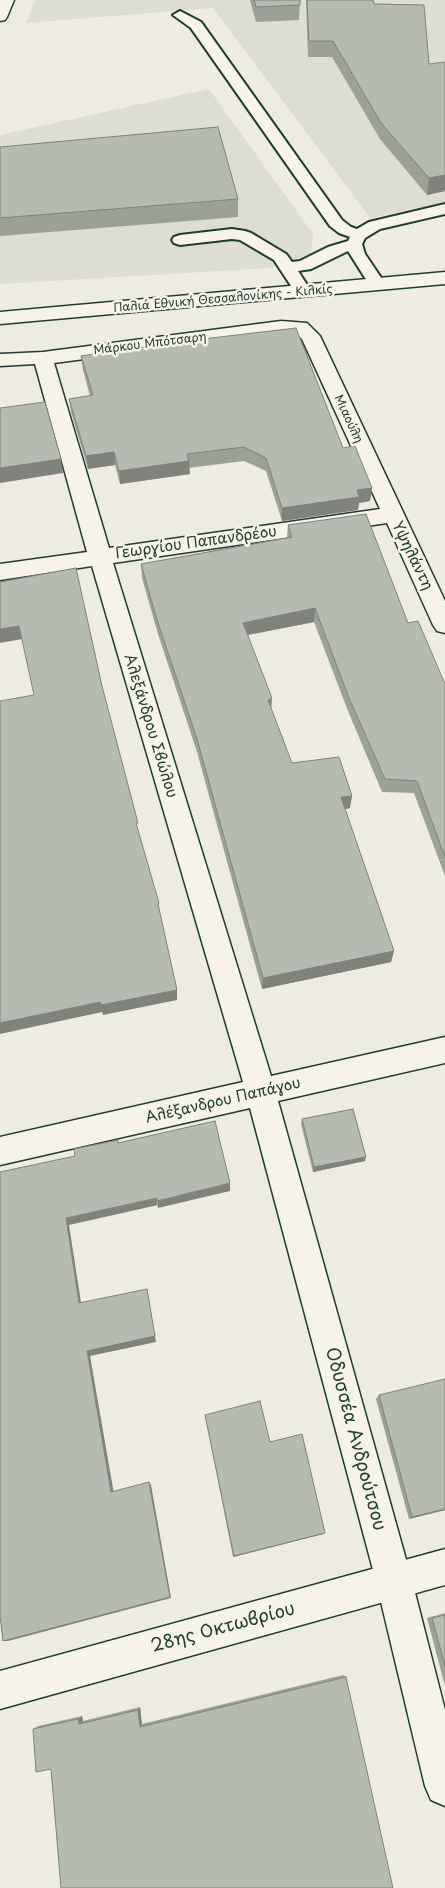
<!DOCTYPE html>
<meta charset="utf-8">
<style>
body{margin:0}
canvas{display:block;background:#eeece1}
</style>
<canvas width="445" height="1888"></canvas>
<script>
const context = document.querySelector('canvas').getContext('2d');
context.lineJoin = 'round';
function fill(path, color) { context.fillStyle = color; context.fill(path, 'evenodd'); }
const toPath = rows => new Path2D(rows.map(r => 'M' + r).join(''));
function strokePath(path, color, width, dash) { context.strokeStyle = color; context.lineWidth = width; context.lineCap = dash ? 'butt' : 'round'; context.setLineDash(dash || []); context.stroke(path); }
function drawText(font, color, halo, rows, align = 'center') {
  context.font = font + ' "Playpen Sans",sans-serif'; context.lineWidth = 5; context.setLineDash([]); context.textBaseline = 'middle'; context.strokeStyle = halo; context.fillStyle = color; for (const [text, x, y, turn = 0] of rows) {
    context.save(); context.translate(x, y); context.rotate((+turn || 0) * Math.PI / 180); context.textAlign = isNaN(turn) ? turn : align; if (halo) context.strokeText(text, 0, 0); context.fillText(text, 0, 0); context.restore();
  }
}
fill(toPath([
 [35,0,445,0,445,202,370,218,213,8,26,23],
 [209,89,313,234,311,254,271,268,0,284,0,135]
]), '#ddddd2');
const service = toPath([
 [180,11,201,22,342,220,351,227,357,229,369,222,445,204,445,214,380,229,365,238,362,244,365,254,386,285,384,289,372,289,348,251,311,269,298,271,311,291,309,295,303,296,297,295,274,260,240,240,232,239,180,245,174,243,172,240,174,237,180,235,232,229,245,231,251,233,286,254,292,262,300,261,328,247,348,241,350,237,339,233,330,226,191,28,173,15,180,11]
]);
const minor = toPath([
 [0,0,14,0,7,17,5,20,0,21,0,0],
 [281,321,307,323,320,336,445,601,445,633,437,631,433,625,387,523,113,563,271,1076,445,1037,445,1063,278,1101,412,1581,445,1710,445,1806,431,1800,425,1786,376,1581,250,1108,0,1165,0,1137,243,1082,92,566,0,580,0,564,87,552,35,364,0,366,0,354,43,352,281,321],
 [281,333,295,333,302,339,380,509,109,548,54,363,281,333]
]);
const tertiary = toPath([
 [445,1549,445,1585,0,1709,0,1671,445,1549]
]);
const secondary = toPath([
 [445,272,445,284,0,324,0,312,445,272]
]);
strokePath(service, '#1f3d34', 4);
strokePath(minor, '#1f3d34', 3);
strokePath(tertiary, '#1f3d34', 3);
strokePath(secondary, '#1f3d34', 3);
fill(service, '#f7f3e8');
fill(minor, '#f7f3e8');
fill(tertiary, '#f7f3e8');
fill(secondary, '#f7f3e8');
fill(toPath([
 [250,0,300,0,299,20,256,22],
 [306,0,373,0,374,4,429,64,445,191,427,195,380,139,332,57,308,57],
 [0,147,238,199,238,217,0,236],
 [81,356,343,448,372,488,370,501,359,503,358,510,282,521,266,471,244,461,189,468,190,474,120,484,115,465,88,469,71,412,69,399,90,396,83,370],
 [288,525,408,623,445,684,445,876,414,793,382,792,348,711,314,622,248,635,271,709,292,763,350,808,345,809,394,951,391,962,262,989,197,752,158,634,142,578,141,564,287,538],
 [302,1119,365,1161,313,1172,301,1124],
 [379,1395,445,1510,409,1519,376,1399],
 [205,1415,270,1442,323,1534,233,1557],
 [445,1613,445,1686,427,1618],
 [343,1675,346,1677,51,1769,33,1729,38,1726,82,1716,83,1721,140,1707,142,1724]
]), '#9ca197');
fill(toPath([
 [445,175,445,191,427,195,429,178],
 [114,452,115,465,88,469,86,456],
 [61,459,63,473,0,483,0,468],
 [189,461,190,474,120,484,119,471],
 [372,488,370,501,359,503,358,510,282,521,282,508,357,490],
 [315,608,314,622,242,636,243,623],
 [19,626,22,639,0,643,0,629],
 [272,698,271,712,268,700],
 [352,796,350,808,339,810,341,797],
 [394,951,391,962,262,989,263,978],
 [177,990,177,1000,103,1015,102,1012,0,1034,0,1023,100,1002],
 [366,1157,365,1161,313,1172,314,1167],
 [230,1183,230,1191,158,1208,157,1201],
 [157,1198,158,1205,69,1225,82,1309,79,1303,66,1218],
 [147,1289,156,1342,90,1356,114,1494,111,1492,87,1351],
 [149,1482,151,1485,171,1598,8,1641,3,1641],
 [445,1509,445,1510,409,1519,412,1517],
 [325,1533,323,1534,233,1557,234,1556],
 [140,1707,142,1724,140,1727,138,1710],
 [82,1716,83,1721,79,1724,78,1719]
]), '#7f837b');
const building = toPath([
 [254,0,300,0,300,5,256,7,254,0],
 [307,0,373,0,374,4,424,5,429,64,445,62,445,175,429,178,381,123,333,41,309,41,307,0],
 [218,127,238,199,0,218,0,147,218,127],
 [296,328,343,448,355,446,372,488,357,490,359,497,282,508,266,458,244,447,187,454,189,461,119,471,114,452,86,456,69,399,93,395,81,356,177,342,296,328],
 [45,402,61,459,0,468,0,408,45,402],
 [366,514,408,623,418,621,445,684,445,857,417,781,385,779,349,698,315,608,243,623,272,698,268,700,292,763,339,757,352,796,341,797,394,951,263,978,197,739,157,620,141,564,292,537,288,525,366,514],
 [76,568,102,686,138,823,136,823,159,903,158,904,177,990,101,1005,100,1002,0,1023,0,701,34,695,19,626,0,629,0,582,76,568],
 [353,1109,366,1157,314,1167,302,1119,353,1109],
 [215,1121,230,1183,157,1201,157,1198,66,1218,79,1303,147,1289,155,1336,87,1351,111,1492,149,1482,170,1597,3,1641,0,1616,0,1172,75,1156,74,1149,118,1140,118,1143,215,1121],
 [445,1379,445,1509,412,1517,379,1395,445,1379],
 [260,1401,270,1442,302,1434,325,1533,234,1556,205,1415,260,1401],
 [445,1615,445,1666,432,1618,445,1615],
 [346,1677,393,1888,61,1888,51,1769,36,1772,33,1729,78,1719,79,1724,138,1710,140,1727,346,1677]
]);
fill(building, '#b5bbb0');
strokePath(building, '#7f837b', 1);
drawText('12px', '#1f3d34', '#f7f3e8', [
 ["Παλιά Εθνική Θεσσαλονίκης - Κιλκίς",223,299,-5],
 ["Μάρκου Μπότσαρη",150,344,-7],
 ["Μιαούλη",348,419,65]
]);
drawText('15px', '#1f3d34', '#f7f3e8', [
 ["Γεωργίου Παπανδρέου",196,543,-8],
 ["Υψηλάντη",412,556,64],
 ["Αλεξάνδρου Σβώλου",150,726,73],
 ["Αλέξανδρου Παπάγου",223,1101,-13]
]);
drawText('18px', '#1f3d34', '#f7f3e8', [
 ["Οδυσσέα Ανδρούτσου",355,1439,75],
 ["28ης Οκτωβρίου",223,1628,-15]
]);
</script>
